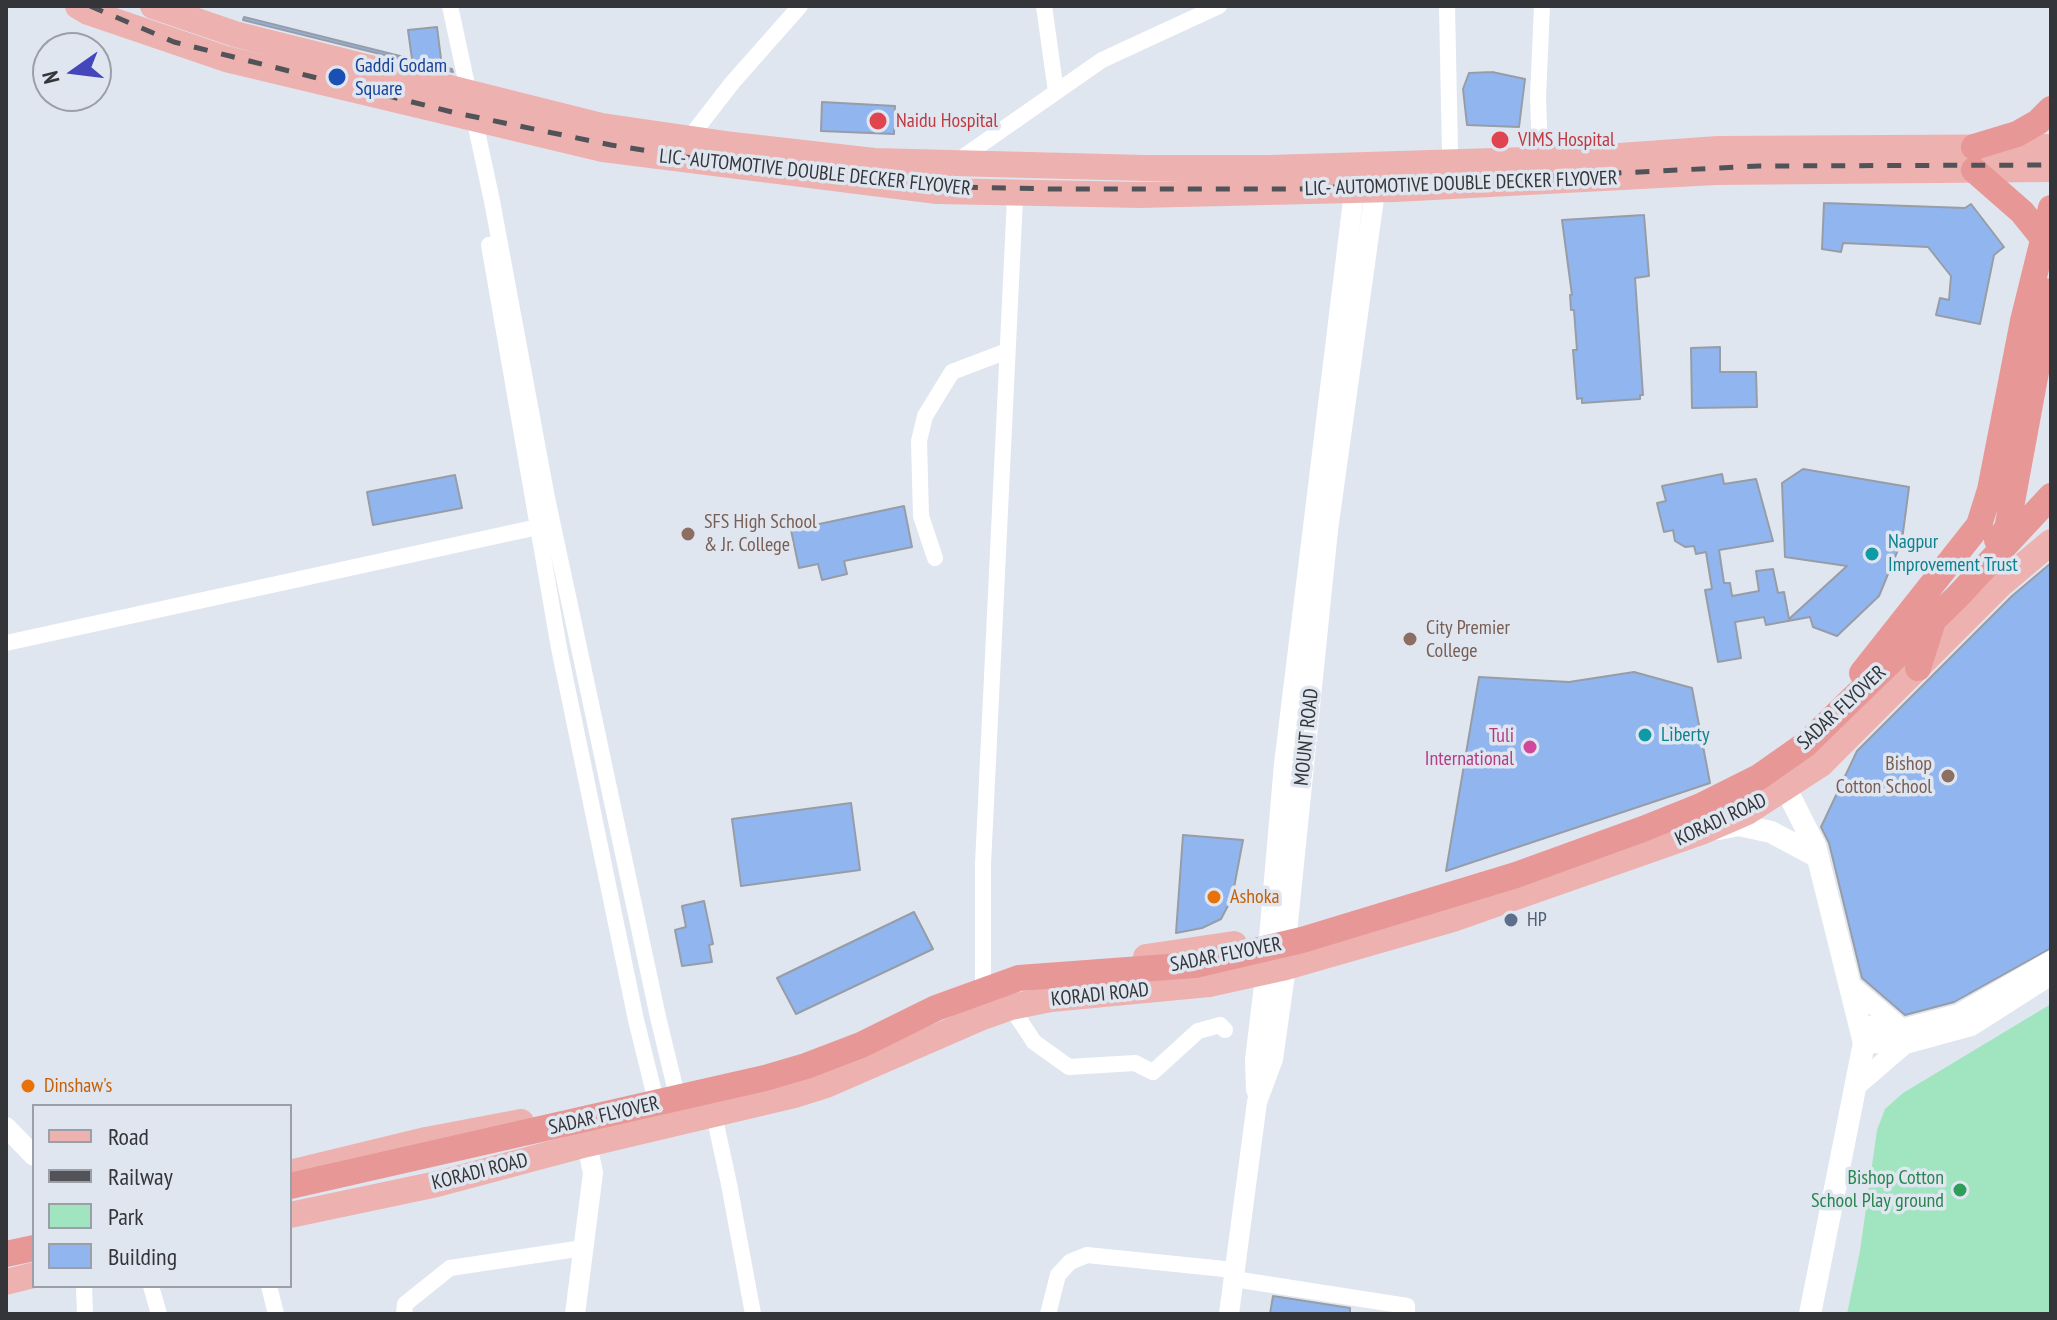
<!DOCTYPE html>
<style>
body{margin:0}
#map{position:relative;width:2057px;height:1320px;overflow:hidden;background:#e0e6f0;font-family:"PT Sans Narrow",sans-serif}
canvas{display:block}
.frame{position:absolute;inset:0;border:8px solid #333539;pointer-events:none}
.legend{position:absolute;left:32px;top:1104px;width:260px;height:184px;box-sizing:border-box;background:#e0e6f0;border:2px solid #9b9fa7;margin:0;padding:10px 14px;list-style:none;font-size:24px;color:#333539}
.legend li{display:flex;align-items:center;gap:16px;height:40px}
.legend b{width:40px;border:2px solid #9b9fa7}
.north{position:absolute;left:32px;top:32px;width:80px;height:80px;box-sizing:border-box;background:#e0e6f0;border:2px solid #9b9fa7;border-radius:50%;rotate:256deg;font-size:22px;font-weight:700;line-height:32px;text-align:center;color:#333539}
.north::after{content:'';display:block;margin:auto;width:28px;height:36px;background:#4447bc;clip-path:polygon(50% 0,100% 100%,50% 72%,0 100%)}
</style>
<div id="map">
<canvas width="2057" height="1320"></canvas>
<div class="frame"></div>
<ul class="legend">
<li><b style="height:10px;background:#edb2b0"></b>Road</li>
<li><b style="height:10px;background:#515358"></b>Railway</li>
<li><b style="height:22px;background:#a0e5c0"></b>Park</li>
<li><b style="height:22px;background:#91b6ef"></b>Building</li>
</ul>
<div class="north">N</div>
</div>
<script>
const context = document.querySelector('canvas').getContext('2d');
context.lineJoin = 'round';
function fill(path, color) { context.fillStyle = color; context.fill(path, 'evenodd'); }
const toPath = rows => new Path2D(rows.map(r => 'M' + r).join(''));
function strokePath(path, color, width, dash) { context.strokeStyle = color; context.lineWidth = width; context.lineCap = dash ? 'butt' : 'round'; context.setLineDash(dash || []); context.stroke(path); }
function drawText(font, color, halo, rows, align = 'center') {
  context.font = font + ' "PT Sans Narrow",sans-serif'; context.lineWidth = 7; context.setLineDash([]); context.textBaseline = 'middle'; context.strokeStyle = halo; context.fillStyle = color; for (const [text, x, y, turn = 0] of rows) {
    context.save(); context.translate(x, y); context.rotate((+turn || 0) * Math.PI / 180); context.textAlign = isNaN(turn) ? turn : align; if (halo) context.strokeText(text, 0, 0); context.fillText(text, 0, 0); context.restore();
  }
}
fill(toPath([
 [2051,1004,2051,1314,1847,1314,1860,1251,1877,1130,1885,1109,1903,1093]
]), '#a0e5c0');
const building = toPath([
 [244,17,412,59,408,30,437,27,442,67,452,69,453,72,243,20,244,17],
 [1492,72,1525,79,1519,127,1467,125,1463,89,1469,73,1492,72],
 [822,102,895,106,894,134,821,131,822,102],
 [1824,203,1965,208,1971,204,2004,247,1994,255,1980,324,1936,315,1940,298,1949,300,1951,276,1928,247,1843,243,1841,252,1822,249,1824,203],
 [1644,215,1649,276,1635,278,1643,395,1640,395,1640,399,1582,403,1582,398,1577,399,1573,350,1577,350,1574,310,1571,310,1570,295,1572,295,1562,220,1644,215],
 [1720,347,1720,372,1756,372,1757,407,1692,408,1691,348,1720,347],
 [1803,469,1909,487,1902,540,1879,596,1837,636,1813,627,1810,617,1766,625,1764,617,1735,622,1741,658,1718,662,1705,590,1712,589,1706,552,1696,554,1694,546,1685,547,1675,541,1673,530,1664,532,1657,503,1666,501,1662,486,1722,474,1724,484,1756,479,1773,541,1719,550,1724,583,1730,583,1732,596,1759,591,1756,571,1773,569,1778,593,1784,592,1789,619,1847,566,1785,557,1782,483,1803,469],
 [455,475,462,508,373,525,367,492,455,475],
 [904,506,912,547,844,561,847,574,822,580,818,564,799,568,791,530,904,506],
 [2051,563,2051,948,1954,1002,1905,1015,1862,978,1829,843,1821,827,1857,751,2012,596,2051,563],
 [1634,672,1692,688,1710,783,1446,871,1479,677,1569,682,1634,672],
 [851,803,860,870,741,886,732,819,851,803],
 [1183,835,1243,840,1232,898,1221,919,1202,928,1176,933,1183,835],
 [704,901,713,944,709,945,712,962,682,966,675,930,686,927,682,906,704,901],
 [914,912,933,949,796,1014,777,978,914,912],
 [1273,1296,1350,1308,1350,1314,1270,1314,1273,1296]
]);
fill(building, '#91b6ef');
strokePath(building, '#979da6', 2);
strokePath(toPath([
 [450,6,492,201,547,498,658,1017,679,1104],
 [1044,6,1056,92],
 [1447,6,1450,153],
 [689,145,694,132,732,83,800,6],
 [1540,154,1538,97,1542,6],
 [963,157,1102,60,1219,6],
 [489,245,559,648,636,1020,658,1109],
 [935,558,921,516,919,441,925,416,952,372,1007,351],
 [6,643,547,525],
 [983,980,983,864,1015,198],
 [1011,1007,1034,1042,1069,1067,1135,1063,1153,1072,1198,1031,1220,1025,1225,1030],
 [714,1115,729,1184,753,1314],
 [1234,1279,1407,1306,1407,1314],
 [84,1286,85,1314],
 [151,1286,159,1314],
 [269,1286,276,1314],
 [404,1314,405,1304,450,1268,583,1248],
 [1048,1314,1058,1275,1070,1262,1087,1255,1234,1270]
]), '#fff', 16);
strokePath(toPath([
 [1849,984,1902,1029],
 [1859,1025,1902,1029,1959,1014,2051,961],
 [1864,1043,1905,1044,1971,1026,2051,975],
 [1855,1087,1905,1044],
 [1256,1090,1255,1060,1267,961,1284,764,1356,176],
 [6,1127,34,1156],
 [575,1314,593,1173,587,1144],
 [1229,1314,1257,1102,1273,1059,1286,967,1287,932,1328,530,1377,177]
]), '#fff', 20);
strokePath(toPath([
 [1779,775,1815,846,1864,1043,1810,1314],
 [1718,829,1739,825,1771,832,1818,857]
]), '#fff', 22);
strokePath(toPath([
 [78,6,88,12,226,59,603,149,937,191,1140,195,1396,189,1716,172,2051,169],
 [153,6,235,34,602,126,733,145,874,161,1145,168,1270,168,1591,158,1718,149,2051,147],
 [1146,957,1234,944],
 [290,1173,426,1140,521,1122],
 [290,1215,437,1184,587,1144,794,1095,826,1085,980,1018,1011,1007,1051,999,1209,984,1286,967,1453,919,1701,832,1747,812,1821,764,2001,584,2051,542],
 [6,1282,34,1275]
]), '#edb2b0', 26);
strokePath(toPath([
 [1974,147,2017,134,2038,122,2051,109],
 [1974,170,2022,212,2043,238],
 [1997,540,2007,529,2051,291],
 [1918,668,1932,624],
 [1862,673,1979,525,1990,490,2023,321,2051,208],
 [290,1186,765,1078,806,1066,861,1045,936,1008,1019,978,1195,965,1302,940,1516,875,1643,829,1703,805,1759,777,1806,744,1957,597,2051,496],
 [6,1254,34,1248]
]), '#e79896', 26);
strokePath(toPath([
 [90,6,174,42,456,113,611,145,730,164,846,178,959,187,1052,189,1298,189,1759,166,2051,165]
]), '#515358', 5, [14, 14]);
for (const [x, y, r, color] of [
 [337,77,10,"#1a4fb4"],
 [878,121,10,"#e0444e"],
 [1500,140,10,"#e0444e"],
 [688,534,8,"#8d6e63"],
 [1872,554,8,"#0f9aa8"],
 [1410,639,8,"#8d6e63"],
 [1645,735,8,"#0f9aa8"],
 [1530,747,8,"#d1479c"],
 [1948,776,8,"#8d6e63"],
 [1214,897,8,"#e8710a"],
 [1511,920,8,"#5c6f8a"],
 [28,1086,8,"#e8710a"],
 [1960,1190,8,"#2e9e5b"]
]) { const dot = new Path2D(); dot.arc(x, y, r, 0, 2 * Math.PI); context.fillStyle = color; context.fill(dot); strokePath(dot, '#e0e6f0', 3); }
drawText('20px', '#164399', '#e0e6f0', [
 ["Gaddi Godam",355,66],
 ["Square",355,89]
], 'left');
drawText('20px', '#be3a42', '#e0e6f0', [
 ["Naidu Hospital",896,121],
 ["VIMS Hospital",1518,140]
], 'left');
drawText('20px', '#333539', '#e0e6f0', [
 ["LIC- AUTOMOTIVE DOUBLE DECKER FLYOVER",815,173,6],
 ["LIC- AUTOMOTIVE DOUBLE DECKER FLYOVER",1461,184,-2],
 ["SADAR FLYOVER",1842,708,-43],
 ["MOUNT ROAD",1307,737,-84],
 ["KORADI ROAD",1721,820,-25],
 ["SADAR FLYOVER",1226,955,-11],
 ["KORADI ROAD",1100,995,-6],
 ["SADAR FLYOVER",604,1116,-13],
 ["KORADI ROAD",480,1172,-14]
]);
drawText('20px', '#785e54', '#e0e6f0', [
 ["SFS High School",704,522],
 ["& Jr. College",704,545],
 ["City Premier",1426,628],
 ["College",1426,651],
 ["Bishop",1932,764,"right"],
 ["Cotton School",1932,787,"right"]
], 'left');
drawText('20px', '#0d838f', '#e0e6f0', [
 ["Nagpur",1888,542],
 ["Improvement Trust",1888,565],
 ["Liberty",1661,735]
], 'left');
drawText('20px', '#b23c85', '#e0e6f0', [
 ["Tuli",1514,736],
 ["International",1514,759]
], 'right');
drawText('20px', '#c56008', '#e0e6f0', [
 ["Ashoka",1230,897],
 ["Dinshaw's",44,1086]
], 'left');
drawText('20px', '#4e5e75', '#e0e6f0', [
 ["HP",1527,920]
], 'left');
drawText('20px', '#27864d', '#e0e6f0', [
 ["Bishop Cotton",1944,1178],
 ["School Play ground",1944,1201]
], 'right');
</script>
